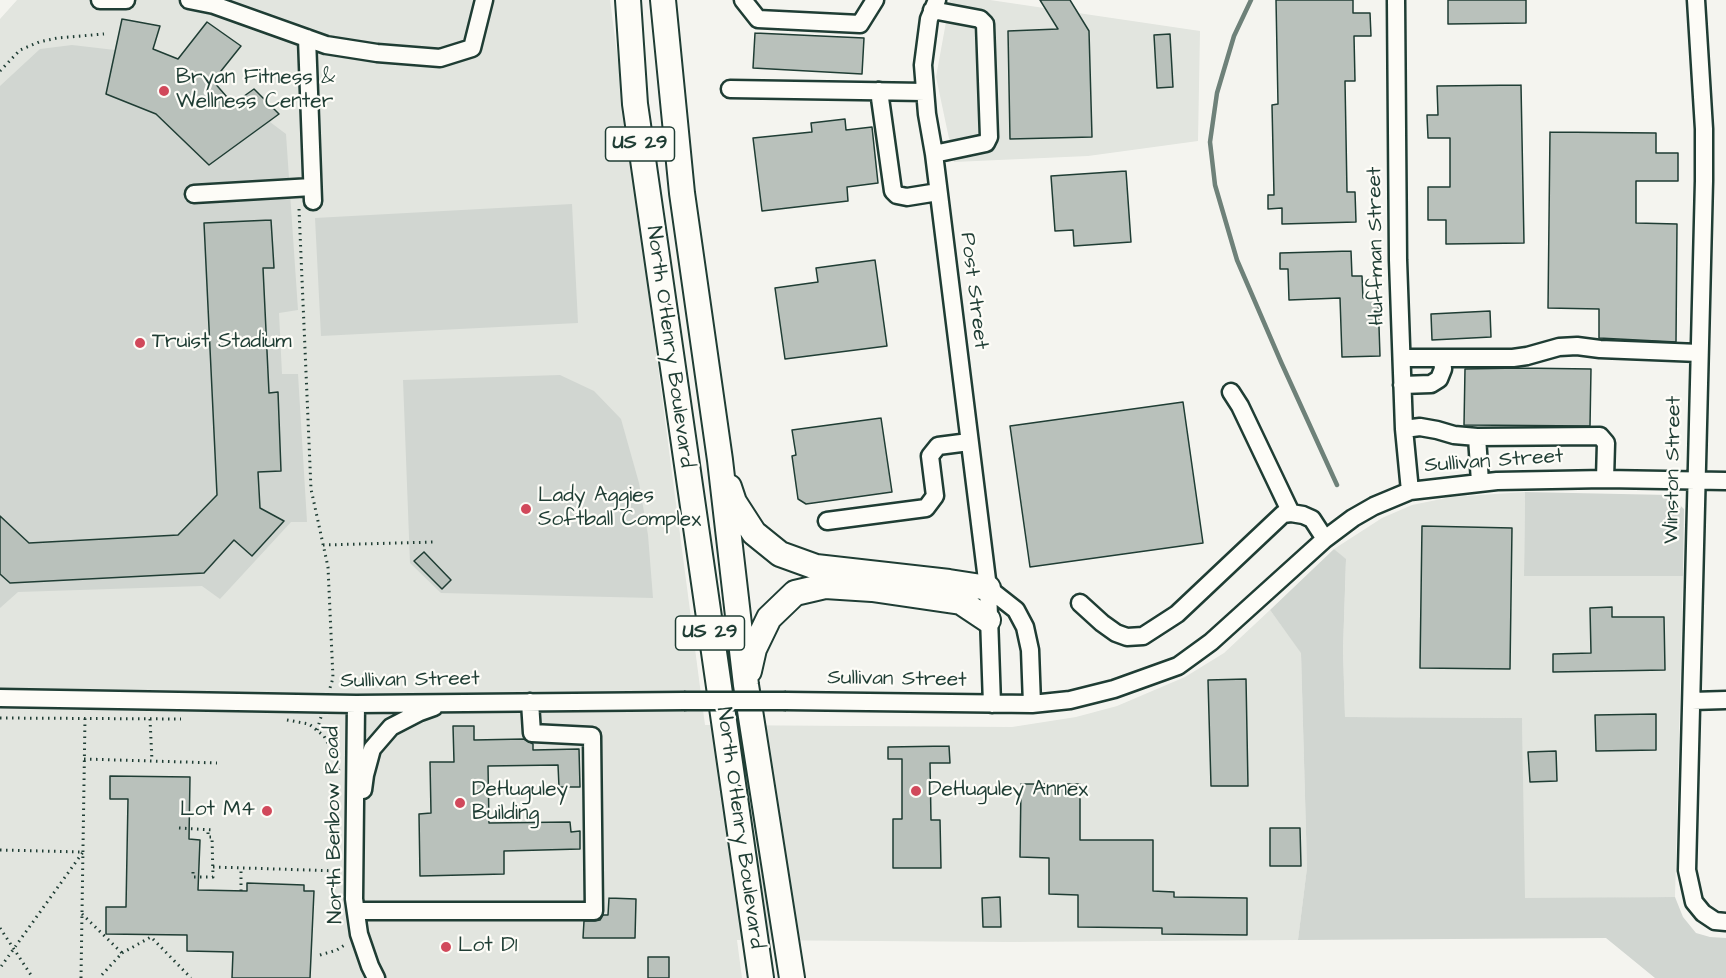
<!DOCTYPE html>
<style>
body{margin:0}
canvas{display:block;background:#f4f4ef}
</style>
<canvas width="1726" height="978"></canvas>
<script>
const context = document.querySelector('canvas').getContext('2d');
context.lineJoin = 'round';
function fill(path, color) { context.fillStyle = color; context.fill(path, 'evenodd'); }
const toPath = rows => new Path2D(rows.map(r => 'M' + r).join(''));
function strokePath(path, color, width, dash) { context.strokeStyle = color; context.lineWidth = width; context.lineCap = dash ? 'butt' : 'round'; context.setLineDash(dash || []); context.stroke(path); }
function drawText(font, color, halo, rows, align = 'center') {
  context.font = font + ' "Architects Daughter",sans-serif'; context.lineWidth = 4.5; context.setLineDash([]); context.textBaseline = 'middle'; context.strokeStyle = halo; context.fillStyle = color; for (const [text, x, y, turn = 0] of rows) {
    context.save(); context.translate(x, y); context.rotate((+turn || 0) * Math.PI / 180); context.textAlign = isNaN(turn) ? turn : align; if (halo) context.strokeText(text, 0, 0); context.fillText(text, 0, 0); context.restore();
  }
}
fill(toPath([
 [17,0,610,0,705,725,1012,727,1076,717,1117,706,1185,677,1224,653,1270,610,1301,652,1307,868,1298,940,1011,942,737,940,742,978,0,978,0,19],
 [950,0,990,0,1200,31,1198,141,1088,156,954,162,936,77],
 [1525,492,1524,576,1683,576,1675,897,1524,899,1522,718,1345,717,1343,650,1346,560,1334,549,1382,518,1412,505,1451,497]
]), '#e2e5df');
fill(toPath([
 [122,19,160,26,153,49,177,59,207,22,241,46,213,82,233,103,254,89,279,114,270,122,286,134,298,310,279,313,282,374,298,374,307,522,291,522,220,599,202,586,18,592,0,608,0,86,40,49,72,45,115,50],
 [572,204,578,323,321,336,315,218],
 [560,375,594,391,621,419,639,483,648,535,653,598,441,593,410,563,403,380],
 [1525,492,1669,495,1684,509,1683,576,1524,576],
 [1334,549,1346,559,1343,650,1345,717,1522,718,1525,898,1675,897,1683,917,1696,933,1710,937,1726,938,1726,978,1655,978,1606,938,1298,940,1307,868,1301,653,1270,610]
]), '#d1d6d1');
strokePath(toPath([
 [1251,0,1234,36,1217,93,1210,142,1215,185,1237,260,1281,362,1337,485]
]), '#6e8179', 4.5);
const building = toPath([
 [1040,0,1070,0,1089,31,1092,137,1010,139,1008,31,1058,29,1040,0],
 [1276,0,1353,0,1353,13,1370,13,1371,36,1354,36,1355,81,1345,81,1347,192,1355,192,1356,222,1282,224,1282,208,1268,209,1268,195,1274,195,1272,105,1278,104,1276,0],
 [1448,0,1526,0,1526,23,1448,24,1448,0],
 [122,19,160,26,153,49,178,59,207,22,241,46,213,81,233,104,254,89,279,114,209,165,156,114,106,94,122,19],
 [755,33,864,38,862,74,753,68,755,33],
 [1170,34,1173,87,1157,88,1154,35,1170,34],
 [1521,85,1524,243,1446,244,1446,220,1428,220,1428,187,1450,187,1450,138,1428,138,1427,115,1438,115,1437,86,1521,85],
 [845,119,846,130,872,127,878,183,847,187,848,201,762,211,753,138,812,132,811,123,845,119],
 [1550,132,1656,133,1656,153,1678,153,1678,181,1636,181,1636,223,1677,224,1676,342,1599,338,1599,309,1548,308,1550,132],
 [1126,171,1131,242,1074,246,1073,230,1055,231,1051,176,1126,171],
 [271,220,274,268,263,268,269,393,278,392,281,471,258,472,260,508,284,521,252,556,234,540,204,573,10,583,0,574,0,516,29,543,178,535,217,495,204,223,271,220],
 [1351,251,1352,276,1362,276,1363,298,1378,297,1380,356,1342,357,1340,298,1289,300,1288,269,1280,269,1280,253,1351,251],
 [875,260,887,346,785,359,775,288,818,282,816,268,875,260],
 [1490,311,1491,337,1432,340,1431,314,1490,311],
 [1519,368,1591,369,1590,426,1464,425,1465,369,1519,368],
 [1183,402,1203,543,1030,567,1010,426,1183,402],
 [881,418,892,492,806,504,798,499,792,456,796,455,792,430,881,418],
 [1422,526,1512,528,1510,669,1420,668,1422,526],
 [424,552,451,580,442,589,414,561,424,552],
 [1612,607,1612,617,1664,617,1665,670,1553,672,1553,654,1591,653,1590,608,1612,607],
 [1246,679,1248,786,1211,786,1208,680,1246,679],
 [1656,714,1656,750,1596,751,1595,715,1656,714],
 [453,726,474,726,474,740,524,739,533,744,533,750,579,749,580,787,559,787,558,765,488,766,489,823,570,822,571,832,580,831,580,849,504,851,504,874,420,876,419,814,431,813,430,762,454,762,453,726],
 [949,746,950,763,930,763,931,820,940,820,941,868,893,868,893,819,902,819,902,759,888,759,888,747,949,746],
 [1556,751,1557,781,1530,782,1528,752,1556,751],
 [110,776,190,777,189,839,200,840,198,890,247,891,247,883,304,885,304,891,314,891,310,978,232,978,233,952,187,951,187,935,106,934,106,907,126,907,128,799,110,799,110,776],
 [1021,784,1080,784,1080,840,1153,840,1153,891,1174,892,1174,897,1247,898,1247,935,1162,934,1162,928,1078,927,1078,895,1049,894,1049,858,1020,857,1021,784],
 [1270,828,1300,828,1301,866,1270,866,1270,828],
 [1000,897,1001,927,983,927,982,898,1000,897],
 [609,898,636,899,635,938,583,938,584,921,595,921,600,920,603,915,608,915,609,898],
 [648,957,669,957,669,978,648,978,648,957]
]);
fill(building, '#b9c1bb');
strokePath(building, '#1f3d34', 1.5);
const minor = toPath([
 [100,0,126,0],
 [189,0,214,5,326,45,377,53,440,58,472,48,484,0],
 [743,0,758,19,860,24,875,0],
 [937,0,929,19,923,65,927,114,934,154,988,588,992,704],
 [1396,0,1398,260,1404,429,1410,491],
 [1696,0,1704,129,1704,181,1687,870,1694,902,1703,913,1715,921,1726,922],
 [932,10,980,19,985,24,989,137,986,143,934,154],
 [307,38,313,201],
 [730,89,925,92],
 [879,91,893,191,897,195,907,197,938,192],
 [194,194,312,187],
 [1402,358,1513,358,1527,356,1559,347,1577,346,1600,349,1699,353],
 [1402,385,1431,384,1439,379,1443,369,1442,358],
 [1231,392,1240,406,1291,513],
 [1404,429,1420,427,1437,430,1454,435,1477,437,1480,482],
 [1477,437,1600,436,1606,443,1605,479],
 [827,521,926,508,935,496,930,456,938,446,969,442],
 [988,588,1016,610,1025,627,1030,650,1032,704],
 [1080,603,1102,623,1116,633,1127,637,1143,636,1177,614,1283,514,1291,513,1303,515,1312,519,1325,539],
 [0,698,356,704,684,701],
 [786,701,1032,704,1070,700,1114,689,1178,666,1211,642,1325,539,1353,518,1374,506,1410,491,1497,481,1605,479,1726,481],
 [1692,701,1726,700],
 [356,704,354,899,359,934,370,966,376,978],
 [363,790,365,775,372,749,391,727,420,712,434,707],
 [356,911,594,911,592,736,532,733,530,702]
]);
const highway = toPath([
 [628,0,635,104,761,978],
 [663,0,682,193,720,460,746,685,792,978],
 [729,487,734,502,754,533,780,554,816,567,949,582,988,588],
 [749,671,754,649,769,618,795,593,825,586,872,589,961,602,988,620]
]);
strokePath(minor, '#1f3d34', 21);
strokePath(highway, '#1f3d34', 28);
strokePath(toPath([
 [0,71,20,50,39,42,57,38,104,34],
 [299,209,311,489,328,567,333,678,330,688],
 [323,545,435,542],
 [0,718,181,719],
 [150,719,152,761],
 [287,720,309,724,324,736,334,754,339,771],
 [317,730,321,717],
 [84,759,217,763],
 [179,828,213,830],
 [0,850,83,852,0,968],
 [213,867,340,871],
 [193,872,193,877,213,877,212,837,208,837,208,829],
 [241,891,241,868],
 [82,914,122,953,99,978],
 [0,928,33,978],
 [122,953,151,937,191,978],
 [320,955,337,950,346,944],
 [81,978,85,718]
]), '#1f3d34', 3, [1.5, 4.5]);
strokePath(minor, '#fdfcf7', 16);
strokePath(highway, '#fdfcf7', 24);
const minorBridge = toPath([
 [684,701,786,701]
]);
strokePath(minorBridge, '#1f3d34', 21, []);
strokePath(minorBridge, '#fdfcf7', 16);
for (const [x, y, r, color] of [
 [164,91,6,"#d1495b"],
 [140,343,6,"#d1495b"],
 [526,509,6,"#d1495b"],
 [916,791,6,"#d1495b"],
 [460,803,6,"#d1495b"],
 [267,811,6,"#d1495b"],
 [446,947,6,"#d1495b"]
]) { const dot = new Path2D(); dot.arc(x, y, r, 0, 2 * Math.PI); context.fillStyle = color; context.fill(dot); strokePath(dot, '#fdfcf7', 2); }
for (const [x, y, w] of [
 [640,144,69],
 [710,633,69]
]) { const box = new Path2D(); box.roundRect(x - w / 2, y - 17, w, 34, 4.5); context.fillStyle = '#fdfcf7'; context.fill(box); strokePath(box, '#1f3d34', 1.5); }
drawText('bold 20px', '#1f3d34', null, [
 ["US 29",640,144],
 ["US 29",710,633]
]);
drawText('21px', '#1f3d34', '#fdfcf7', [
 ["Bryan Fitness &",176,79],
 ["Wellness Center",176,103],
 ["Truist Stadium",152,343],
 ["Lady Aggies",538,497],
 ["Softball Complex",538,521],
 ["DeHuguley",472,791],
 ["Building",472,815],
 ["DeHuguley Annex",928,791],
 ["Lot M4",255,811,"right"],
 ["Lot D1",458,947]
], 'left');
drawText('21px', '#1f3d34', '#fdfcf7', [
 ["Huffman Street",1377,246,-91],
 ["Post Street",973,291,83],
 ["North O'Henry Boulevard",669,347,82],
 ["Sullivan Street",1494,462,-4],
 ["Winston Street",1674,470,-89],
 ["Sullivan Street",897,680,1],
 ["Sullivan Street",410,681,-1],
 ["North Benbow Road",335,825,-91],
 ["North O'Henry Boulevard",739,828,82]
]);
</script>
